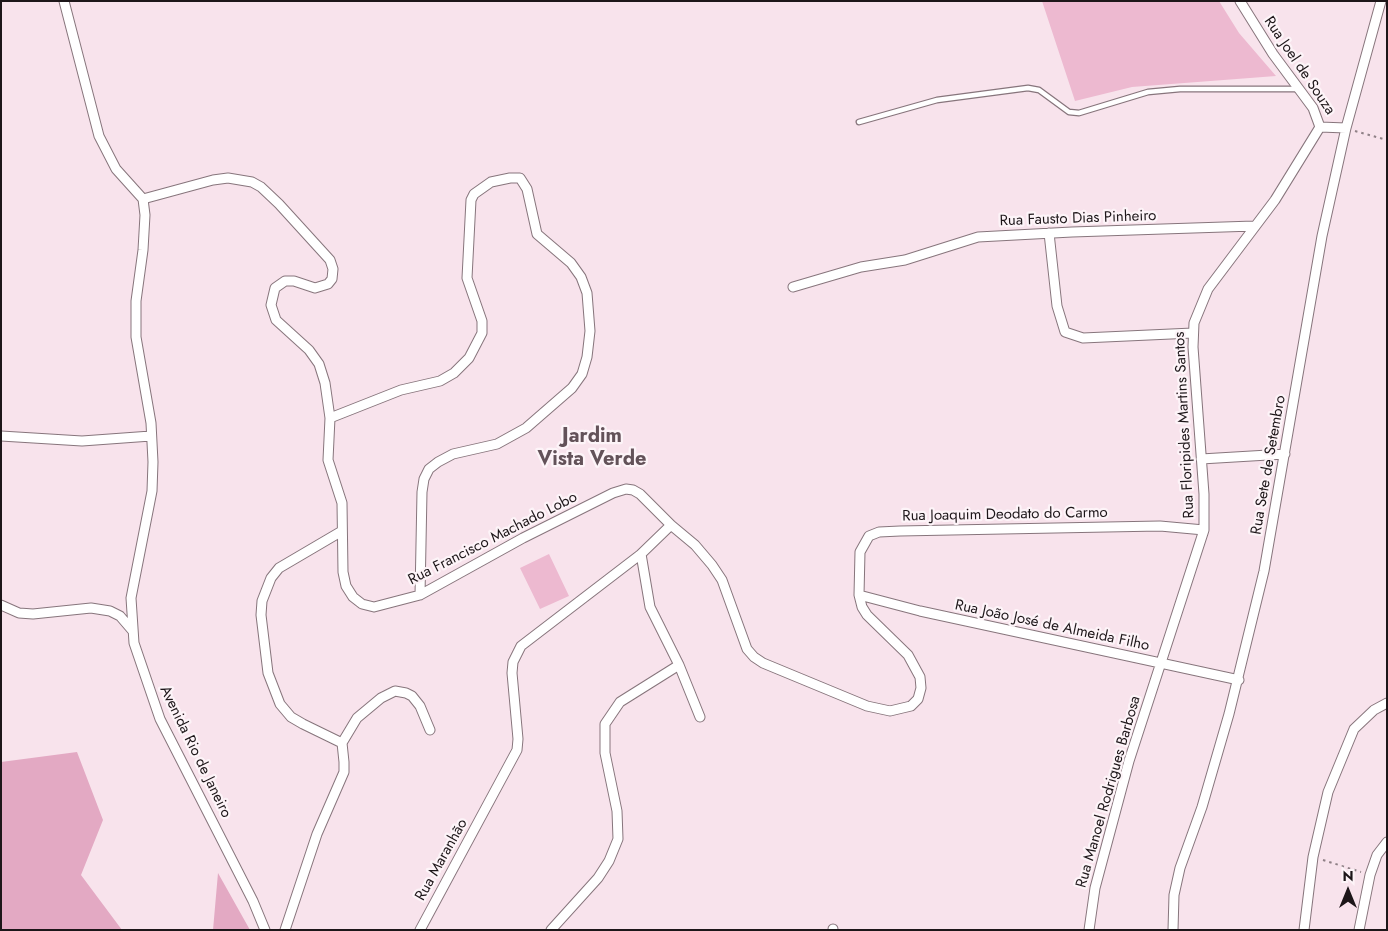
<!DOCTYPE html>
<meta charset="utf-8">
<style>
body{margin:0}
#map{position:relative;width:1388px;height:931px;overflow:hidden;background:#f8e3ec;font-family:Jost,sans-serif}
canvas{display:block}
.frame{position:absolute;inset:0;border:2px solid #1d1619;pointer-events:none}
.north{position:absolute;left:1323px;top:866px;width:50px;height:50px;-webkit-text-stroke:4px #fdf4f8;paint-order:stroke;rotate:0deg;font-size:14px;font-weight:700;line-height:20px;text-align:center;color:#1d1619}
.north::after{content:'';display:block;margin:auto;width:18px;height:22px;background:#1d1619;clip-path:polygon(50% 0,100% 100%,50% 72%,0 100%)}
</style>
<div id="map">
<canvas width="1388" height="931"></canvas>
<div class="frame"></div>
<div class="north">N</div>
</div>
<script>
const context = document.querySelector('canvas').getContext('2d');
context.lineJoin = 'round';
function fill(path, color) { context.fillStyle = color; context.fill(path, 'evenodd'); }
const toPath = rows => new Path2D(rows.map(r => 'M' + r).join(''));
function strokePath(path, color, width, dash) { context.strokeStyle = color; context.lineWidth = width; context.lineCap = dash ? 'butt' : 'round'; context.setLineDash(dash || []); context.stroke(path); }
function drawText(font, color, halo, rows, align = 'center') {
  context.font = font + ' Jost,sans-serif'; context.lineWidth = 4.5; context.setLineDash([]); context.textBaseline = 'middle'; context.strokeStyle = halo; context.fillStyle = color; for (const [text, x, y, turn = 0] of rows) {
    context.save(); context.translate(x, y); context.rotate((+turn || 0) * Math.PI / 180); context.textAlign = isNaN(turn) ? turn : align; if (halo) context.strokeText(text, 0, 0); context.fillText(text, 0, 0); context.restore();
  }
}
fill(toPath([
 [1042,1,1219,1,1239,33,1276,76,1132,87,1075,101],
 [549,554,569,596,540,609,520,568]
]), '#edb9d0');
fill(toPath([
 [77,752,103,820,81,875,122,930,1,930,1,762],
 [218,873,250,930,213,930]
]), '#e3a9c3');
const lane = toPath([
 [859,122,937,100,1028,88,1039,90,1069,112,1079,113,1148,92,1180,89,1298,89]
]);
const street = toPath([
 [64,1,99,136,116,169,143,199,145,215,143,250,136,301,136,337,151,423,153,462,152,491,131,598,134,643,160,719,253,901,265,930],
 [1240,1,1273,54,1313,108,1320,127,1346,128],
 [143,199,213,180,228,178,252,182,261,187,279,204,330,260,333,269,332,279,328,284,315,288,294,281,285,281,275,288,271,305,276,320,309,350,319,364,325,383,330,418,328,460,342,503,343,572,346,586,353,597,362,604,374,607,420,595,523,538,613,493,626,489,633,490,640,494,671,525,695,545,712,565,722,580,747,649,754,657,763,663,867,706,890,711,911,706,918,699,921,688,920,677,908,655,867,615,862,607,859,595,860,552,869,536,879,532,900,531,1107,527,1160,526,1204,530],
 [1049,233,1057,306,1065,332,1083,338,1193,333],
 [793,287,861,267,905,260,978,237,1072,232,1254,226],
 [330,418,401,390,440,381,454,373,469,358,482,333,482,321,467,278,471,200,474,194,491,182,510,178,520,178,527,189,537,234,571,263,581,277,587,293,590,331,587,357,582,374,572,388,526,428,497,444,453,454,438,462,429,469,424,479,422,492,420,595],
 [1,436,82,441,151,436],
 [1201,459,1285,454],
 [641,554,650,607,679,665,700,717],
 [859,595,920,611,1239,680],
 [1,605,19,613,33,614,91,608,110,611,120,616,132,630],
 [342,743,357,718,381,698,395,691,406,693,412,696,420,706,430,730],
 [285,930,317,834,344,772,344,762,342,743,303,724,291,717,280,704,268,673,261,615,262,601,271,578,279,568,342,531],
 [420,930,517,750,518,739,512,673,513,662,521,646,641,554,671,525],
 [551,930,598,878,609,861,618,839,617,811,605,753,605,724,620,702,679,665],
 [833,930,833,929],
 [1089,930,1095,888,1129,761,1204,530,1204,494,1193,347,1194,323,1208,289,1275,200,1320,127],
 [1173,930,1174,895,1180,868,1202,807,1229,714,1264,571,1322,236,1346,128,1381,1],
 [1304,930,1313,857,1328,792,1354,729,1374,710,1387,703],
 [1359,930,1370,875,1377,855,1387,842]
]);
strokePath(lane, '#87757c', 7);
strokePath(street, '#87757c', 11);
strokePath(toPath([
 [1355,131,1387,140],
 [1323,860,1361,872]
]), '#8f8086', 2, [2.5, 4]);
strokePath(lane, '#fff', 4.5);
strokePath(street, '#fff', 9);
drawText('15px', '#1d1619', '#fdf4f8', [
 ["Rua Joel de Souza",1299,66,56],
 ["Rua Fausto Dias Pinheiro",1078,219,-2],
 ["Rua Floripides Martins Santos",1185,425,-93],
 ["Rua Sete de Setembro",1269,465,-80],
 ["Rua Joaquim Deodato do Carmo",1005,515,-1],
 ["Rua Francisco Machado Lobo",493,539,-27],
 ["Rua João José de Almeida Filho",1052,626,12],
 ["Avenida Rio de Janeiro",195,752,64],
 ["Rua Manoel Rodrigues Barbosa",1109,792,-74],
 ["Rua Maranhão",442,860,-61]
]);
drawText('bold 20px', '#635259', '#fdf4f8', [
 ["Jardim",592,437],
 ["Vista Verde",592,460]
]);
</script>
